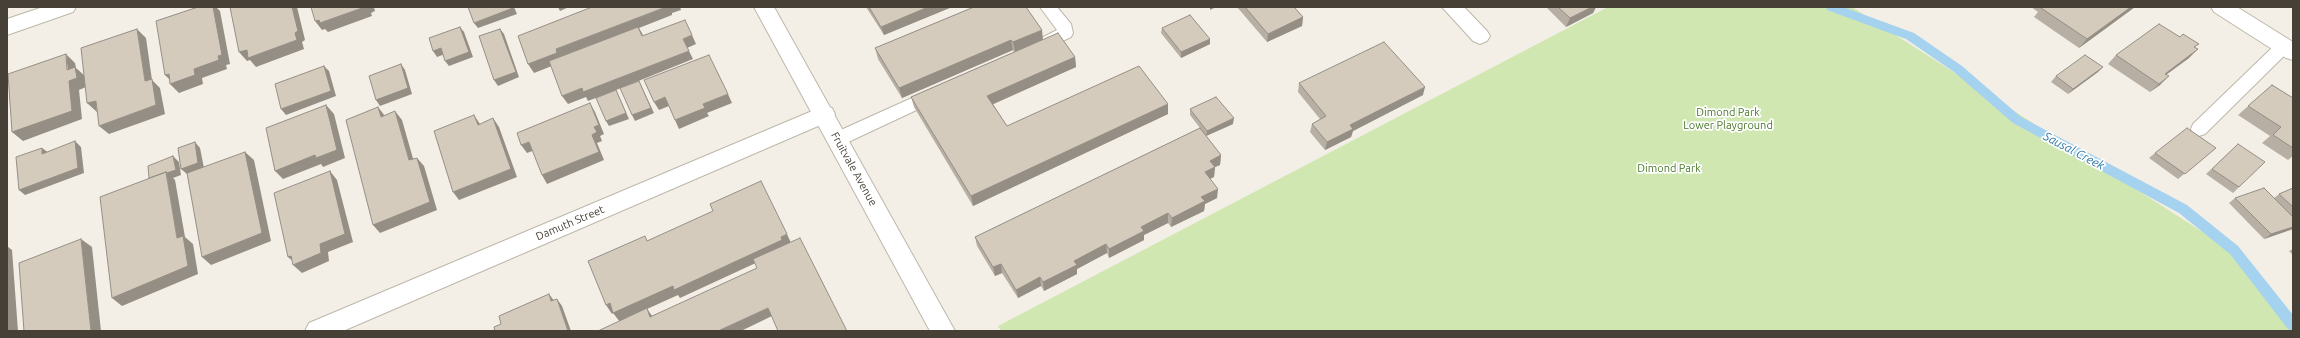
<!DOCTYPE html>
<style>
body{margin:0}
#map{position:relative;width:2300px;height:338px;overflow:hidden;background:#f3efe7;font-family:Ubuntu,sans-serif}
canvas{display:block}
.frame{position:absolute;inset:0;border:8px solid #464036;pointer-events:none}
</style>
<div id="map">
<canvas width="2300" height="338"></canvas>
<div class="frame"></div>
</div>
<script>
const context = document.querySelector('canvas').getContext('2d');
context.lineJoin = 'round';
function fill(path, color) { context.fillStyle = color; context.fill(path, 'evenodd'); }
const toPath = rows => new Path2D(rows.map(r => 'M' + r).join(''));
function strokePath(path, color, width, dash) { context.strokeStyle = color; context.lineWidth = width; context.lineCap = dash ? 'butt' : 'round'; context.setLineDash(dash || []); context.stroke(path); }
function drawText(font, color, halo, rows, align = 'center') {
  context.font = font + ' Ubuntu,sans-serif'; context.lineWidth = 3.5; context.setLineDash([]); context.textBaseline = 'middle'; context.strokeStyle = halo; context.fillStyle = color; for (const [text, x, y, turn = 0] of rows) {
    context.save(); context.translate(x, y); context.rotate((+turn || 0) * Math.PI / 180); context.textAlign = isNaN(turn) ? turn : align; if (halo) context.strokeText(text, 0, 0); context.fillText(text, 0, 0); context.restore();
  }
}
fill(toPath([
 [1608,7,1852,7,2237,254,2293,324,2293,331,1001,331,998,326]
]), '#d0e7b1');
fill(toPath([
 [1826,7,1843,7,1914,33,1962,66,2021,117,2187,205,2238,246,2293,315,2293,331,2288,329,2230,254,2179,213,2013,123,1954,72,1906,39,1827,10,1826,7]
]), '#a5d2ef');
const service = toPath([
 [1040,7,1057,7,1071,24,1073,33,1071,37,1040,52,1034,50,1032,46,1034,42,1057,30,1040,7],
 [2284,40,2290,42,2292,46,2290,50,2205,134,2199,136,2193,134,2191,129,2193,124,2278,42,2284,40],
 [934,88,940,89,942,94,940,99,844,144,838,146,832,144,830,139,832,134,934,88]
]);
const minor = toPath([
 [43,7,76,7,73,12,7,35,7,19,43,7],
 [1442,7,1464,7,1487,31,1490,36,1487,41,1480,44,1473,41,1442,7],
 [2211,7,2237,7,2293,42,2293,60,2286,58,2214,12,2211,7],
 [824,106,832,108,835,114,832,120,343,331,305,331,309,323,824,106]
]);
const tertiary = toPath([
 [754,7,774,7,955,331,930,331,754,7]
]);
strokePath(service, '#beb7aa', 2);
strokePath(minor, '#beb7aa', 2);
strokePath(tertiary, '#beb7aa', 2);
fill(service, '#fff');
fill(minor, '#fff');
fill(tertiary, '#fff');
fill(toPath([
 [866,7,952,7,884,35],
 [974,7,1043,40,1075,57,1076,67,993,104,1007,126,1168,104,1168,114,973,206,914,107,911,97,1014,52,1013,50,902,98,878,59,875,48],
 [1237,7,1294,7,1303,17,1302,26,1267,42],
 [1546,7,1596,7,1593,13,1566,27],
 [2031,7,2135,7,2079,48,2034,17,2038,12],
 [1162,28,1210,44,1181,58,1161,33],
 [2195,48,2189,58,2166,75,2160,85,2150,92,2108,64,2116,55],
 [2098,72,2068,94,2051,82,2056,76],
 [1299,83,1423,95,1353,131,1351,137,1325,150,1310,132,1312,124,1320,119,1298,92],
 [2272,85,2293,98,2293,156,2288,160,2262,143,2270,136,2238,115],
 [1190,109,1233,124,1206,136,1221,155,1220,165,1215,167,1214,177,1210,179,1217,198,1205,204,1204,211,1171,227,1168,223,1144,235,1144,240,1109,258,1107,253,1077,269,1077,274,1044,291,1041,286,1018,298,1002,273,995,276,977,246,975,237,1200,128,1190,115],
 [2238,144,2239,187,2233,193,2206,174],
 [2216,148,2178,179,2149,158,2155,153],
 [2293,188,2293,229,2264,239,2229,203,2235,198,2274,198,2279,194],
 [2293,249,2293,255,2289,251]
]), '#b7afa3');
fill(toPath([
 [213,7,216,7,220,11,230,64,226,65,227,69,202,78,203,84,179,93,170,84,173,83,165,75,194,69,218,56],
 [292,7,297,7,305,40,302,42,304,49,256,67,250,60,247,61,239,52,295,33],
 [365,7,374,7,375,11,371,13,372,16,328,32,325,29,322,30,315,21],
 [513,7,514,7,517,14,478,28,474,23],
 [558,7,569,7,560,11],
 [666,7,680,7,681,10,672,13,672,15,639,28,643,35,562,62,534,73,528,64,556,49],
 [928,7,952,7,884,35,881,27],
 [1210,7,1216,7,1210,10],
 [1592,7,1596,7,1593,13,1566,27,1570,18],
 [2131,7,2135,7,2079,48,2087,39],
 [1303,17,1302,26,1267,42,1268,34],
 [460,27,464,32,473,57,449,66,445,61],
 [137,29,146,38,152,80,160,88,165,114,109,134,99,126,145,81],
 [500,29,504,34,519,77,498,86,494,80],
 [1042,30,1043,40,1015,52,1013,42],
 [692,35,696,44,687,48,683,39],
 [1210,39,1210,44,1181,58,1181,52],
 [1011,40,1013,50,902,98,899,88],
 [441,48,445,54,437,57,433,51],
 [2198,49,2189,58,2156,82,2165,74],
 [689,51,693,59,616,90,629,119,609,126,606,121,616,90,588,101,586,97,568,104,562,96,582,88],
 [66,54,75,63,76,68,85,76,86,87,79,90,82,119,23,141,12,132,69,81],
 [1075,57,1076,67,989,106,987,96],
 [401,64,405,70,412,94,380,106,376,100],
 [324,66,329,71,336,96,286,115,281,109],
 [2103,67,2098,72,2068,94,2073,89],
 [2169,76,2160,85,2150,92,2159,84],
 [639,81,654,113,635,121,632,115],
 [1425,87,1423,95,1353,131,1351,137,1325,150,1327,142,1350,125],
 [728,94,732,103,707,113,709,116,679,129,675,120,703,104],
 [665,97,669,106,659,110,654,102],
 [96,101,97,112,87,103],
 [590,103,595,112,604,134,600,136,602,141,597,143,604,160,547,184,542,175,594,127],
 [1168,104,1168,114,973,206,971,196],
 [326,105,334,114,345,158,323,167,321,164,283,179,275,171],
 [378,107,385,116,381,117],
 [395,111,402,120,416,169,409,160],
 [474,115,480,124,478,125],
 [493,118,499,127,517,177,459,200,453,192],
 [1234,118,1233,124,1206,136,1207,131],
 [75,141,81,147,84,173,25,195,19,190],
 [195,142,200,148,204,168,187,174,181,169],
 [529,142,535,150,527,153,521,145],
 [42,148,49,153,42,154],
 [245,152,254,160,271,241,211,265,202,257],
 [1221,155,1220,165,1215,167,1214,177,1205,181,1205,172,1210,161],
 [173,156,179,162,181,175,173,178,175,180,185,237,193,244,198,274,122,306,112,298,177,238,166,173],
 [417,158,424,166,437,210,380,233,373,225],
 [330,171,337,180,353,242,328,252,329,261,302,273,293,265,296,264,288,257,320,244],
 [1218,189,1217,198,1205,204,1204,211,1171,227,1172,218,1201,197],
 [1168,213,1168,223,1144,235,1144,240,1109,258,1109,249,1141,227],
 [2293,227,2293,229,2264,239,2271,234],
 [787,234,791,243,786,249,680,298,678,295,647,309,653,317,620,322,613,313,612,314,606,305,610,303,781,237],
 [81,239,92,247,101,331,91,331],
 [1106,244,1107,253,1077,269,1077,274,1044,291,1043,282,1074,261],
 [7,246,12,250,18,331,7,331],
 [1001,264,1002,273,995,276,993,267],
 [1040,277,1041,286,1018,298,1016,290],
 [549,294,555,302,551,301],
 [557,299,562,306,571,331,568,331],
 [768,308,772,316,741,331,718,331]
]), '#958e84');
const building = toPath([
 [198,7,213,7,222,55,218,56,219,60,194,69,195,75,170,84,169,74,165,75,156,21,198,7],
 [230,7,292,7,298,31,295,33,297,40,248,58,247,50,239,52,230,7],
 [311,7,365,7,320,23,319,20,315,21,311,7],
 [468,7,513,7,513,8,474,23,468,7],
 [592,7,666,7,556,49,557,53,528,64,518,36,592,7],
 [869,7,928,7,881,27,869,7],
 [974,7,1026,7,1042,30,1013,42,1011,40,899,88,875,48,974,7],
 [1245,7,1294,7,1303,17,1268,34,1245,7],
 [1558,7,1592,7,1570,18,1558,7],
 [2043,7,2131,7,2087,39,2041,8,2043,7],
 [1190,15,1210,39,1181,52,1162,28,1190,15],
 [685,20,692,35,683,39,689,51,583,92,582,88,562,96,549,61,638,27,642,36,685,20],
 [2159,24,2180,37,2183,34,2199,44,2194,47,2198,49,2165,74,2169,76,2159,84,2116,55,2159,24],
 [460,27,469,52,445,61,441,48,433,51,429,38,460,27],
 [137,29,145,81,152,79,156,105,99,126,96,101,87,103,81,48,137,29],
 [500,29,516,72,494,80,479,36,500,29],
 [1058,33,1075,57,987,96,1007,126,1139,66,1168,104,971,196,911,97,1058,33],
 [1384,42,1425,87,1350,125,1353,129,1327,142,1312,124,1326,116,1299,83,1384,42],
 [66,54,67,70,75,67,77,78,69,81,72,111,12,132,8,74,66,54],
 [709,55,728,94,703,104,705,108,675,120,665,97,654,102,644,80,709,55],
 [2085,55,2103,67,2073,89,2056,76,2085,55],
 [401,64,408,88,376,100,369,76,401,64],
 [324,66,331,91,281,109,275,84,324,66],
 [639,81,651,108,632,115,620,88,639,81],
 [2272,85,2293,98,2293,148,2273,135,2281,127,2248,106,2272,85],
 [616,90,626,113,606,121,596,98,616,90],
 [1216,97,1234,118,1207,131,1190,109,1216,97],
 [590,103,599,125,594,127,597,132,592,135,599,152,542,175,529,142,521,145,517,133,590,103],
 [326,105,337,150,316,158,315,155,275,171,266,128,326,105],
 [378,107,381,117,395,111,409,160,417,158,430,202,373,225,346,120,378,107],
 [474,115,478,125,493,118,511,169,453,192,434,131,474,115],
 [1200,128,1221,155,1210,161,1215,167,1205,172,1218,189,1201,197,1205,201,1172,218,1168,213,1141,227,1144,231,1109,249,1106,244,1074,261,1077,265,1043,282,1040,277,1016,290,1001,264,993,267,975,237,1200,128],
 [2187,128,2216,148,2185,174,2155,153,2187,128],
 [75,141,78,168,19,190,16,157,42,148,42,154,75,141],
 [195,142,198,163,181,169,178,148,195,142],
 [2238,144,2265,162,2239,187,2212,169,2238,144],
 [245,152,262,233,202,257,187,173,245,152],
 [173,156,176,170,167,173,166,172,149,178,148,166,173,156],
 [330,171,345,234,320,244,321,253,293,265,291,256,288,257,274,193,330,171],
 [166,172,177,238,183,236,188,266,112,298,100,197,166,172],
 [761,181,787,234,781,237,782,240,674,290,673,286,613,313,610,303,606,305,588,261,645,236,647,241,713,211,710,204,761,181],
 [2264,188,2293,217,2293,227,2271,234,2235,198,2264,188],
 [2293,188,2293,207,2279,194,2293,188],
 [800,238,847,331,778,331,768,308,718,331,598,331,647,308,650,317,757,268,753,259,800,238],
 [81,239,91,331,24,331,19,263,81,239],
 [549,294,551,301,557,299,568,331,495,331,494,327,501,324,499,316,549,294]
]);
fill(building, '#d5cbbd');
strokePath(building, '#958e84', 1);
drawText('11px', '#49772a', '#fff', [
 ["Dimond Park",1728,112],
 ["Lower Playground",1728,125],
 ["Dimond Park",1669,168]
]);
drawText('11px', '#464036', '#fff', [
 ["Fruitvale Avenue",854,169,61],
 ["Damuth Street",570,223,-23]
]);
drawText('italic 12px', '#2f78a8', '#fff', [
 ["Sausal Creek",2074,151,28]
]);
</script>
